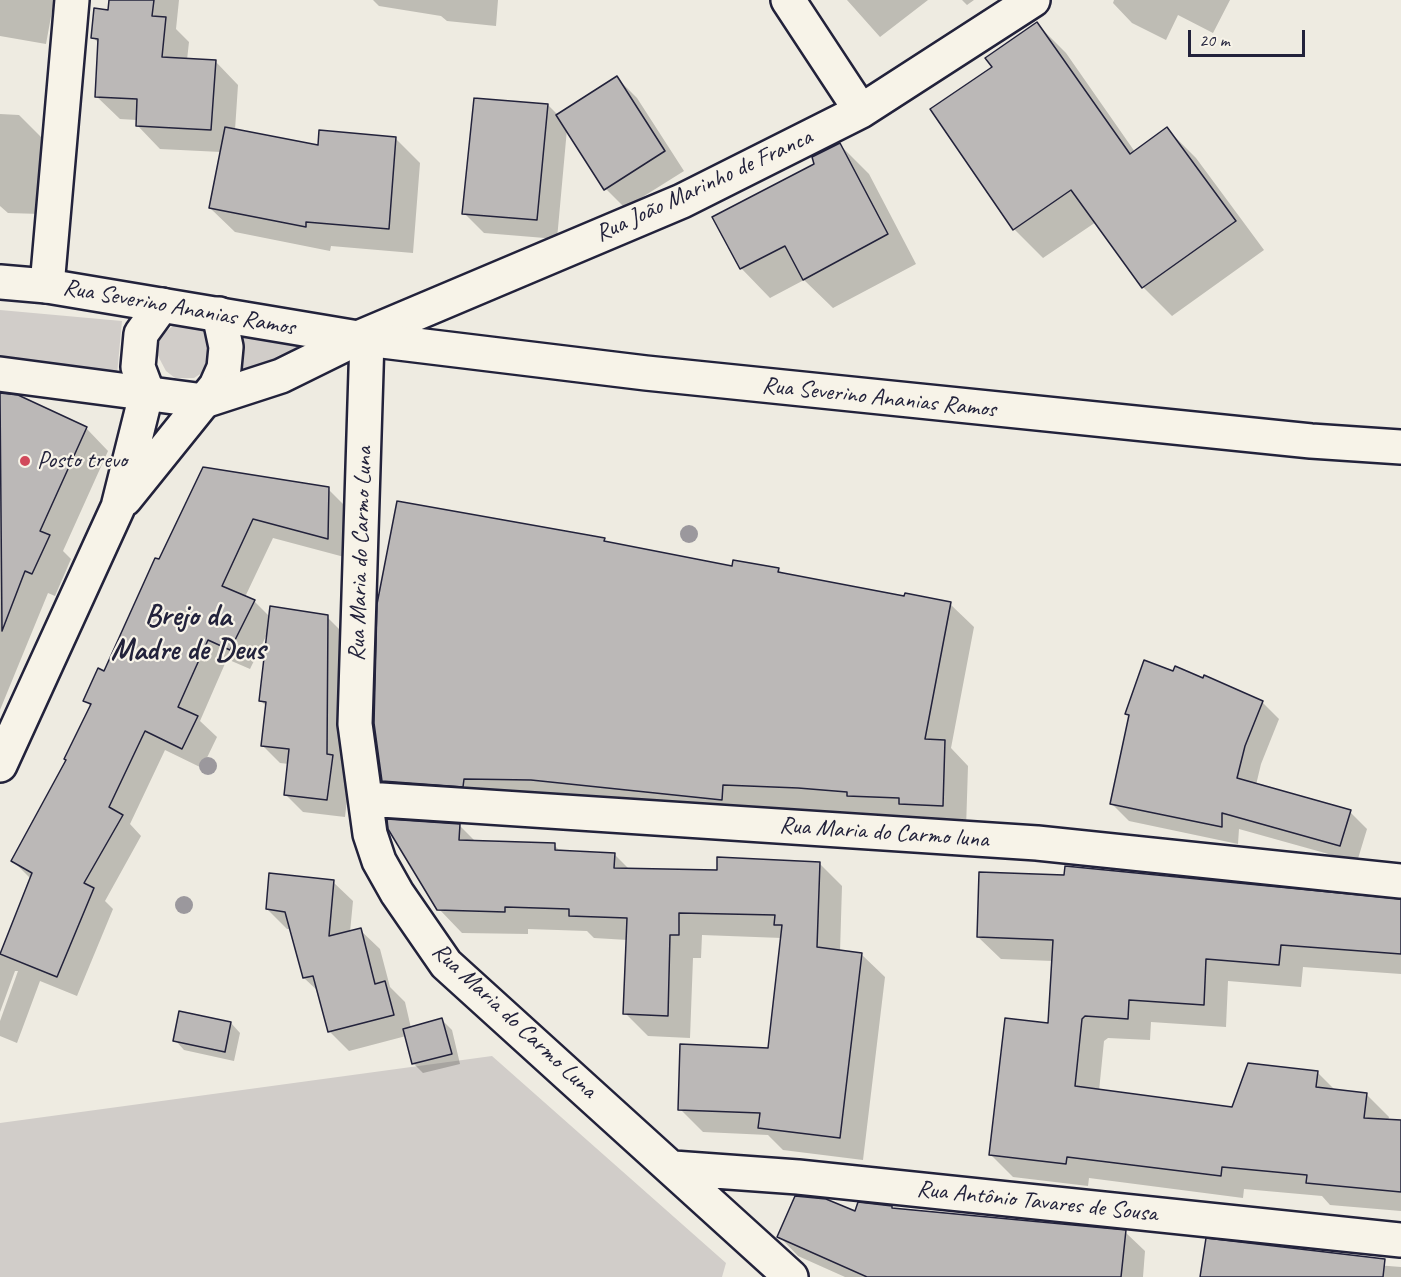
<!DOCTYPE html>
<meta charset="utf-8">
<style>
body{margin:0}
#map{position:relative;width:1401px;height:1277px;overflow:hidden;background:#eeebe1;font-family:Caveat,sans-serif}
canvas{display:block}
.scale{position:absolute;left:1188px;top:30px;width:117px;height:27px;box-sizing:border-box;border:3px solid #22223b;border-top:0;padding-left:8px;font-size:18px;line-height:21px;white-space:nowrap;color:#22223b;-webkit-text-stroke:4px #f7f3e8;paint-order:stroke}
</style>
<div id="map">
<canvas width="1401" height="1277"></canvas>
<div class="scale">20 m</div>
</div>
<script>
const context = document.querySelector('canvas').getContext('2d');
context.lineJoin = 'round';
function fill(path, color) { context.fillStyle = color; context.fill(path, 'evenodd'); }
const toPath = rows => new Path2D(rows.map(r => 'M' + r).join(''));
function strokePath(path, color, width, dash) { context.strokeStyle = color; context.lineWidth = width; context.lineCap = dash ? 'butt' : 'round'; context.setLineDash(dash || []); context.stroke(path); }
function drawText(font, color, halo, rows, align = 'center') {
  context.font = font + ' Caveat,sans-serif'; context.lineWidth = 4.5; context.setLineDash([]); context.textBaseline = 'middle'; context.strokeStyle = halo; context.fillStyle = color; for (const [text, x, y, turn = 0] of rows) {
    context.save(); context.translate(x, y); context.rotate((+turn || 0) * Math.PI / 180); context.textAlign = isNaN(turn) ? turn : align; if (halo) context.strokeText(text, 0, 0); context.fillText(text, 0, 0); context.restore();
  }
}
fill(toPath([
 [0,310,122,321,117,374,0,362],
 [177,323,205,328,211,335,208,369,194,378,175,378,166,371,157,354,161,335],
 [239,331,312,342,311,354,235,378],
 [492,1056,726,1263,722,1277,0,1277,0,1123]
]), '#d1cdc9');
fill(toPath([
 [0,0,54,0,46,44,0,36],
 [110,0,179,0,176,29,189,42,187,60,215,61,238,85,235,130,319,147,395,138,420,163,413,253,331,246,330,251,235,232,210,208,221,152,160,149,137,125,137,120,120,119,96,96,99,44,93,37,109,11],
 [373,0,498,0,496,26,447,21,441,16,379,6],
 [847,0,928,0,880,37],
 [962,0,974,0,967,5],
 [1114,0,1230,0,1213,33,1178,15,1166,40,1132,23,1113,3],
 [1037,24,1066,53,1135,152,1167,129,1196,158,1264,250,1172,316,1143,287,1096,222,1043,258,1014,229],
 [617,78,637,98,684,171,625,208,606,189,567,129,557,239,484,233,464,213,548,105,558,115],
 [0,114,19,115,45,141,41,214,8,213,0,206],
 [840,145,869,174,916,264,833,308,804,280,770,298,741,268,714,218,815,165],
 [0,393,17,397,86,428,108,451,63,551,71,559,55,596,48,593,0,710],
 [204,469,328,489,348,509,348,558,273,538,245,597,254,601,270,617,327,617,345,635,344,768,350,774,345,817,303,812,286,795,289,764,280,763,262,745,267,707,261,701,268,632,250,669,227,659,200,721,217,737,202,768,165,750,130,824,141,836,105,901,113,909,77,996,40,981,17,1043,0,1036,0,1021,18,971,15,971,0,1012,0,954,31,879,13,861,68,761,91,707,85,700,105,673],
 [604,540,607,543,733,568,778,569,784,575,905,598,950,604,974,627,951,748,968,766,966,829,823,811,407,805,383,781],
 [1262,702,1279,719,1261,764,1256,785,1350,812,1367,829,1357,862,1239,829,1238,844,1129,821,1112,804,1130,716,1127,713],
 [459,825,476,842,554,845,561,852,614,854,630,870,718,872,819,863,842,886,840,952,861,954,885,977,863,1160,783,1150,768,1135,703,1132,680,1109,769,1049,782,938,702,935,701,958,693,958,690,1038,648,1036,625,1013,628,940,594,938,587,931,528,929,528,934,462,933,439,909],
 [333,882,353,901,350,932,360,930,380,949,390,987,405,1002,411,1028,442,1020,452,1030,460,1064,423,1073,413,1063,406,1036,349,1051,329,1031,319,992,304,978,291,929,287,929,267,909],
 [1401,901,1401,974,1303,967,1301,987,1228,981,1226,1027,1151,1022,1150,1040,1108,1038,1104,1041,1099,1091,1233,1109,1317,1072,1336,1091,1366,1094,1389,1117,1388,1121,1401,1122,1401,1211,1330,1205,1322,1196,1244,1189,1243,1198,1089,1178,1088,1186,1013,1177,990,1154,1050,1025,1053,961,1001,959,978,937],
 [231,1023,240,1033,234,1061,184,1050,175,1040],
 [892,1207,894,1210,1125,1232,1145,1251,1143,1277,845,1277,798,1256,779,1236,855,1213],
 [1351,1263,1401,1267,1401,1277,1201,1277]
]), '#0003');
const building = toPath([
 [109,0,154,0,152,16,166,17,162,57,216,60,211,130,136,126,137,99,95,97,98,39,91,38,94,8,108,10,109,0],
 [1037,22,1130,154,1167,127,1236,221,1142,288,1071,190,1013,230,930,109,992,67,985,58,1037,22],
 [617,76,665,151,604,190,556,115,617,76],
 [474,98,548,104,537,220,462,214,474,98],
 [225,127,318,145,319,130,396,137,389,229,306,222,306,227,209,208,225,127],
 [840,143,888,234,803,280,785,246,740,269,712,217,814,164,812,157,840,143],
 [0,393,18,395,87,427,40,531,50,535,32,574,25,571,2,631,0,393],
 [203,467,329,487,328,539,253,519,222,586,255,600,230,650,208,640,178,707,198,716,182,749,145,731,109,807,123,815,84,883,94,888,57,977,0,954,32,873,11,861,66,760,64,759,91,704,83,701,98,668,104,671,155,558,159,559,203,467],
 [397,501,605,538,604,541,732,566,733,560,779,568,778,572,904,596,905,593,951,602,925,739,945,740,943,806,899,804,899,798,847,796,847,792,798,788,723,785,722,800,531,780,464,779,463,787,382,781,374,723,377,604,397,501],
 [270,606,328,615,327,754,333,755,327,800,284,795,289,749,261,746,266,702,259,701,270,606],
 [1144,660,1173,671,1175,666,1203,678,1204,675,1263,701,1245,746,1237,778,1351,810,1340,846,1222,813,1222,827,1110,804,1129,715,1125,714,1144,660],
 [387,819,460,824,459,840,555,843,555,850,615,853,614,868,717,870,717,857,820,862,817,947,862,953,840,1138,758,1128,760,1113,678,1110,680,1044,768,1048,782,925,774,925,775,915,679,913,679,935,670,935,668,1016,623,1014,627,918,569,916,569,909,505,907,505,912,437,910,388,829,387,819],
 [1065,866,1401,899,1401,954,1281,945,1279,965,1206,959,1204,1005,1129,1000,1128,1019,1085,1016,1082,1019,1075,1086,1232,1107,1248,1063,1318,1071,1316,1087,1367,1093,1364,1118,1401,1120,1401,1192,1306,1183,1307,1175,1222,1167,1221,1176,1067,1157,1066,1164,989,1155,1005,1018,1048,1023,1053,940,977,937,979,872,1064,875,1065,866],
 [269,873,334,880,329,936,361,928,375,984,385,981,394,1015,328,1032,313,976,303,978,285,912,266,909,269,873],
 [179,1011,231,1022,225,1052,173,1041,179,1011],
 [442,1018,452,1054,412,1064,403,1029,442,1018],
 [795,1196,826,1199,855,1211,858,1202,892,1206,892,1208,1126,1230,1121,1277,867,1277,777,1237,795,1196],
 [1206,1238,1385,1259,1383,1277,1200,1277,1206,1238]
]);
fill(building, '#bbb8b7');
strokePath(building, '#22223b', 1.5);
const street = toPath([
 [788,0,861,111],
 [47,286,72,0],
 [358,338,682,201,861,111,1033,0],
 [367,339,355,724,370,834,379,861,397,893,446,964,791,1277],
 [366,799,1037,843,1401,881],
 [673,1168,798,1177,1401,1240]
]);
const secondary = toPath([
 [125,499,216,386,224,368,226,347,219,314],
 [0,765,118,507,147,391,138,367,141,334,162,305]
]);
const primary = toPath([
 [0,282,47,286,358,338,646,373,1311,441,1401,447],
 [0,374,204,401,281,376,358,338]
]);
strokePath(street, '#22223b', 38);
strokePath(secondary, '#22223b', 38);
strokePath(primary, '#22223b', 38);
strokePath(street, '#f7f3e8', 33);
strokePath(secondary, '#f7f3e8', 33);
strokePath(primary, '#f7f3e8', 33);
context.fillStyle = '#9b989d';
for (const [x, y] of [
 [689,534],
 [208,766],
 [184,905]
]) { context.beginPath(); context.arc(x, y, 9, 0, 2 * Math.PI); context.fill(); }
for (const [x, y, r, color] of [
 [25,461,6,"#d1495b"]
]) { const dot = new Path2D(); dot.arc(x, y, r, 0, 2 * Math.PI); context.fillStyle = color; context.fill(dot); strokePath(dot, '#f7f3e8', 2); }
drawText('24px', '#22223b', '#f7f3e8', [
 ["Rua João Marinho de Franca",704,186,-25],
 ["Rua Severino Ananias Ramos",179,308,10],
 ["Rua Severino Ananias Ramos",879,398,6],
 ["Rua Maria do Carmo Luna",361,554,-88],
 ["Rua Maria do Carmo luna",884,833,4],
 ["Rua Maria do Carmo Luna",514,1021,43],
 ["Rua Antônio Tavares de Sousa",1037,1202,6]
]);
drawText('24px', '#22223b', '#f7f3e8', [
 ["Posto trevo",37,461]
], 'left');
drawText('bold 30px', '#22223b', '#f7f3e8', [
 ["Brejo da",188,617],
 ["Madre de Deus",188,651]
]);
</script>
